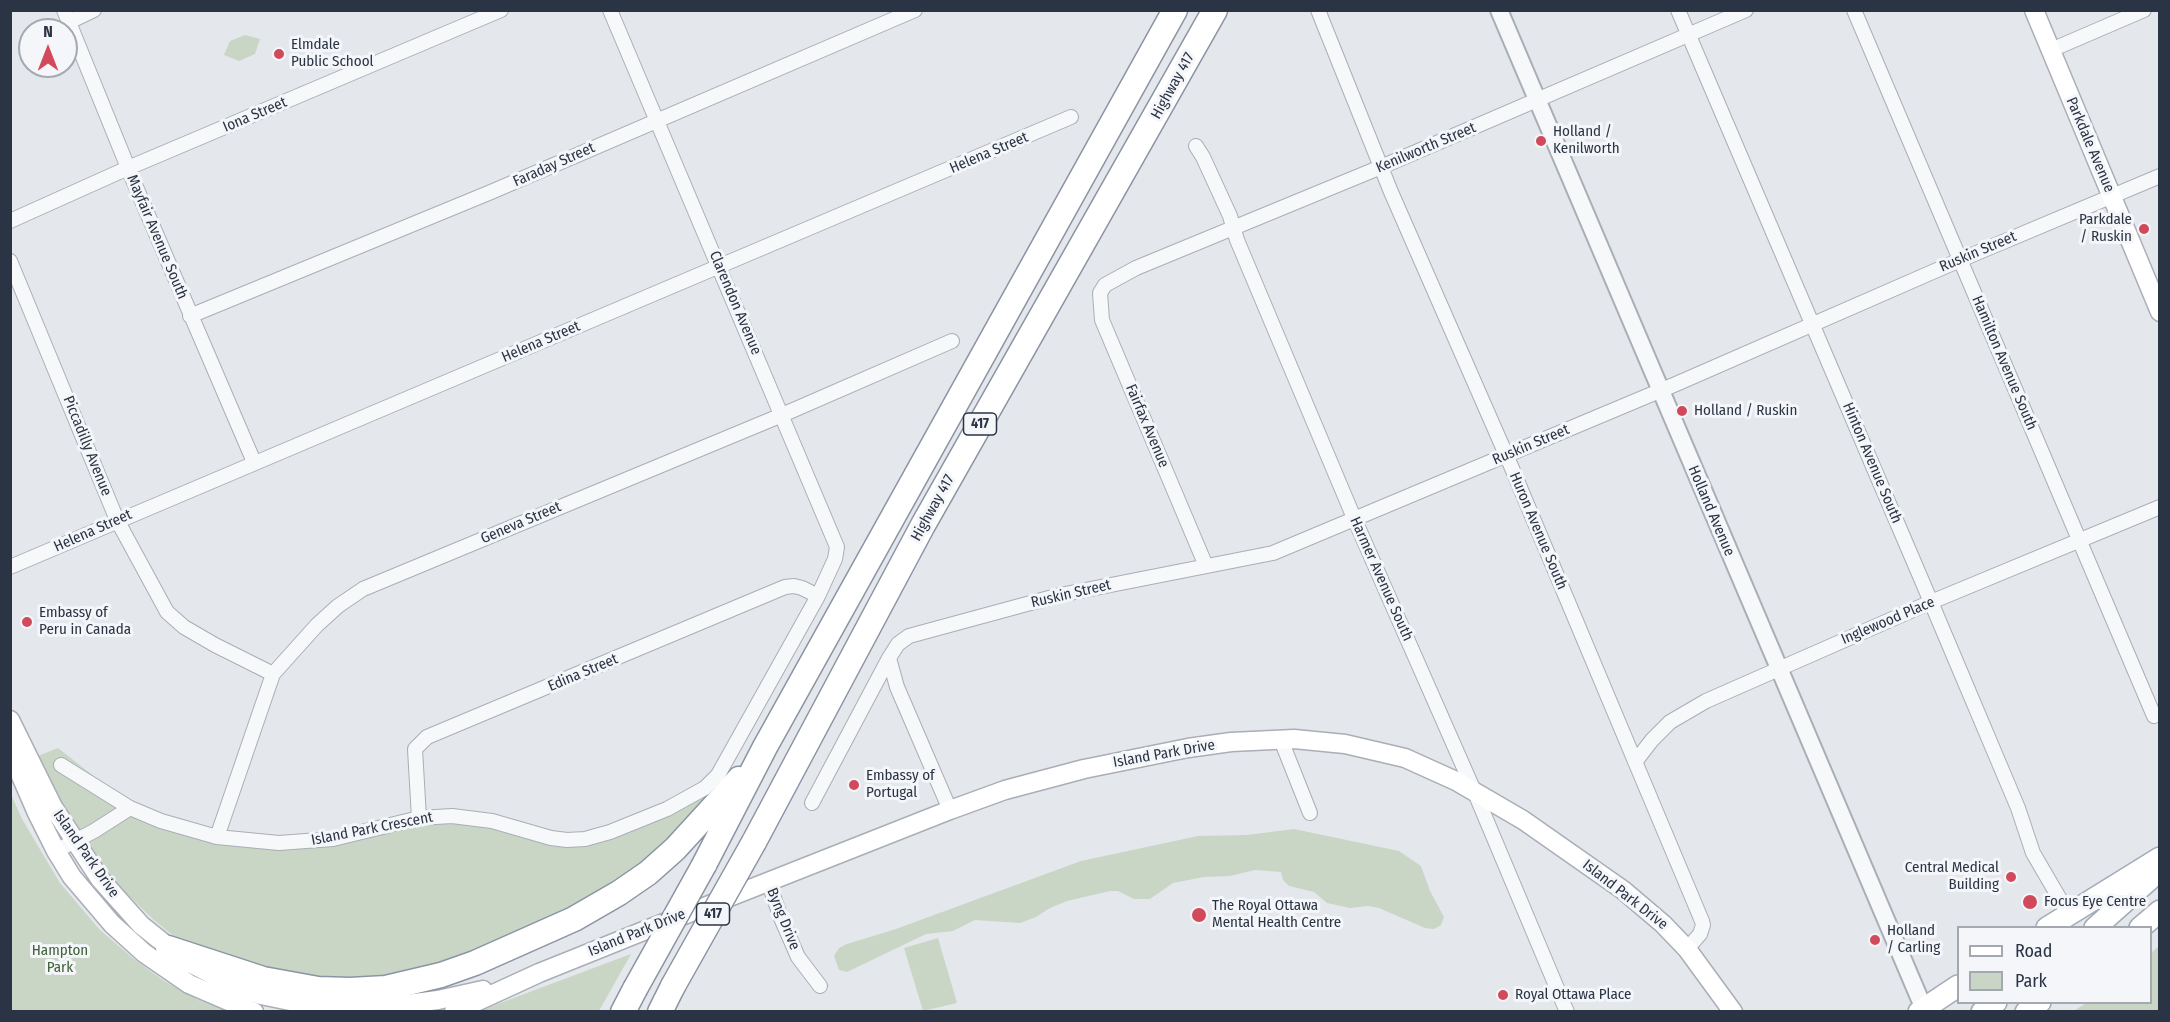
<!DOCTYPE html>
<style>
body{margin:0}
#map{position:relative;width:2170px;height:1022px;overflow:hidden;background:#e4e7ec;font-family:"Fira Sans Condensed",sans-serif}
canvas{display:block}
.frame{position:absolute;inset:0;border:12px solid #2b3445;pointer-events:none}
.legend{position:absolute;left:1957px;top:926px;width:195px;height:78px;box-sizing:border-box;background:#f4f6f9;border:2px solid #a4a8b1;margin:0;padding:8px 10px;list-style:none;font-size:18px;color:#2b3445}
.legend li{display:flex;align-items:center;gap:12px;height:30px}
.legend b{width:30px;border:2px solid #a4a8b1}
.north{position:absolute;left:18px;top:18px;width:60px;height:60px;box-sizing:border-box;background:#f4f6f9;border:2px solid #a4a8b1;border-radius:50%;rotate:0deg;font-size:16px;font-weight:700;line-height:24px;text-align:center;color:#2b3445}
.north::after{content:'';display:block;margin:auto;width:21px;height:27px;background:#d1495b;clip-path:polygon(50% 0,100% 100%,50% 72%,0 100%)}
</style>
<div id="map">
<canvas width="2170" height="1022"></canvas>
<div class="frame"></div>
<ul class="legend">
<li><b style="height:8px;background:#fff"></b>Road</li>
<li><b style="height:16px;background:#c9d6c5"></b>Park</li>
</ul>
<div class="north">N</div>
</div>
<script>
const context = document.querySelector('canvas').getContext('2d');
context.lineJoin = 'round';
function fill(path, color) { context.fillStyle = color; context.fill(path, 'evenodd'); }
const toPath = rows => new Path2D(rows.map(r => 'M' + r).join(''));
function strokePath(path, color, width, dash) { context.strokeStyle = color; context.lineWidth = width; context.lineCap = dash ? 'butt' : 'round'; context.setLineDash(dash || []); context.stroke(path); }
function drawText(font, color, halo, rows, align = 'center') {
  context.font = font + ' "Fira Sans Condensed",sans-serif'; context.lineWidth = 6; context.setLineDash([]); context.textBaseline = 'middle'; context.strokeStyle = halo; context.fillStyle = color; for (const [text, x, y, turn = 0] of rows) {
    context.save(); context.translate(x, y); context.rotate((+turn || 0) * Math.PI / 180); context.textAlign = isNaN(turn) ? turn : align; if (halo) context.strokeText(text, 0, 0); context.fillText(text, 0, 0); context.restore();
  }
}
fill(toPath([
 [245,35,260,39,255,54,239,61,224,55,230,41],
 [58,748,115,793,131,803,162,816,200,828,262,837,317,836,420,813,560,835,598,831,668,804,706,783,704,802,681,829,604,895,442,970,320,984,183,944,154,920,105,873,59,806,38,756],
 [10,792,22,819,60,883,100,930,135,960,164,981,198,1000,227,1011,11,1011],
 [1294,829,1399,851,1421,866,1430,891,1444,917,1441,925,1434,929,1425,928,1379,908,1368,906,1350,908,1327,903,1314,892,1289,886,1283,880,1281,872,1255,870,1230,876,1204,877,1173,883,1150,899,1134,899,1118,891,1110,891,1067,901,1050,908,1036,917,1020,923,975,920,953,931,926,934,847,972,839,970,834,956,839,948,847,944,896,929,1081,861,1198,836,1247,835],
 [938,938,957,1003,923,1011,904,948],
 [2159,946,2159,1011,2074,1011,2086,1003,2150,1002,2151,953],
 [631,954,599,1011,479,1011]
]), '#c9d6c5');
const minor = toPath([
 [64,10,133,180,254,462],
 [1318,10,1391,192,1511,466,1702,921,1703,925,1700,934,1687,949],
 [1678,10,1931,602,2018,808,2033,853,2068,913],
 [1854,10,2154,716],
 [69,22,94,10],
 [2051,50,2144,10],
 [1196,146,1203,157,1230,216,1237,240,1354,518,1475,793,1567,1012],
 [10,221,128,168,501,10],
 [10,261,117,520,167,612,184,627,215,645,273,674],
 [190,316,491,192,915,10],
 [1206,566,1102,320,1100,293,1105,285,1136,268,1381,167,1746,10],
 [10,567,1071,117],
 [889,658,897,687,950,810],
 [1281,740,1310,813],
 [1635,762,1652,740,1670,722,1706,701,1931,602,2160,507],
 [61,765,130,808,161,821,217,837,279,843,333,839,419,818,452,816,492,821,551,838,567,840,585,839,610,832,667,809,705,788,718,775,818,596,835,559,837,547,610,10],
 [812,803,889,658,898,644,909,636,1060,595,1273,553,1676,384,1960,260,2160,176],
 [419,818,415,749,427,737,785,587,794,586,802,588,818,596],
 [217,837,273,674,317,625,338,606,363,589,782,415,952,341],
 [56,851,94,831,130,808],
 [768,881,781,918,798,957,820,986]
]);
const tertiary = toPath([
 [1499,10,1924,1009]
]);
const secondary = toPath([
 [2034,10,2160,312],
 [10,720,53,807,100,879,141,925,186,961,227,982,261,995,319,1007,376,1008,438,1000,483,990],
 [10,751,37,813,56,851,72,877,112,924,144,953,189,984,254,1012],
 [454,1012,539,973,646,930,950,810,1005,790,1084,769,1188,748,1231,742,1294,739,1345,744,1405,758,1456,781,1523,820,1623,890,1663,924,1687,949,1733,1012]
]);
const primary = toPath([
 [2047,928,2160,858],
 [2095,928,2160,870],
 [2140,928,2160,911],
 [1919,1012,1958,986],
 [1982,1012,1996,1002],
 [2026,1012,2040,1002]
]);
const motorway = toPath([
 [754,842,923,525,1215,10],
 [704,865,765,747,1175,10],
 [168,948,263,979,318,989,350,990,386,988,441,975,475,963,574,919,619,893,648,873,675,849,739,779],
 [623,1012,635,989],
 [660,1012,673,986]
]);
strokePath(minor, '#a9aeb7', 16);
strokePath(tertiary, '#a9aeb7', 20);
strokePath(secondary, '#a9aeb7', 21);
strokePath(primary, '#a3abb8', 24);
strokePath(motorway, '#8b94a3', 27);
strokePath(minor, '#f7f8fa', 14);
strokePath(tertiary, '#f7f8fa', 16);
strokePath(secondary, '#fff', 18);
strokePath(primary, '#fff', 21);
strokePath(motorway, '#fff', 24);
const motorwayBridge = toPath([
 [673,986,754,842],
 [635,989,704,865]
]);
strokePath(motorwayBridge, '#8b94a3', 27, []);
strokePath(motorwayBridge, '#fff', 24);
for (const [x, y, r, color] of [
 [279,54,6,"#d1495b"],
 [1541,141,6,"#d1495b"],
 [2144,229,6,"#d1495b"],
 [1682,411,6,"#d1495b"],
 [27,622,6,"#d1495b"],
 [854,785,6,"#d1495b"],
 [2011,877,6,"#d1495b"],
 [2030,902,8,"#d1495b"],
 [1199,915,8,"#d1495b"],
 [1875,940,6,"#d1495b"],
 [1503,995,6,"#d1495b"]
]) { const dot = new Path2D(); dot.arc(x, y, r, 0, 2 * Math.PI); context.fillStyle = color; context.fill(dot); strokePath(dot, '#f4f6f9', 2); }
for (const [x, y, w] of [
 [980,424,33],
 [713,914,33]
]) { const box = new Path2D(); box.roundRect(x - w / 2, y - 11, w, 22, 4.5); context.fillStyle = '#f4f6f9'; context.fill(box); strokePath(box, '#2b3445', 1.5); }
drawText('bold 14px', '#2b3445', null, [
 ["417",980,424],
 ["417",713,914]
]);
drawText('15px', '#2b3445', '#f4f6f9', [
 ["Elmdale",291,45],
 ["Public School",291,62],
 ["Holland /",1553,132],
 ["Kenilworth",1553,149],
 ["Parkdale",2132,220,"right"],
 ["/ Ruskin",2132,237,"right"],
 ["Holland / Ruskin",1694,411],
 ["Embassy of",39,613],
 ["Peru in Canada",39,630],
 ["Embassy of",866,776],
 ["Portugal",866,793],
 ["Central Medical",1999,868,"right"],
 ["Building",1999,885,"right"],
 ["Focus Eye Centre",2044,902],
 ["The Royal Ottawa",1212,906],
 ["Mental Health Centre",1212,923],
 ["Holland",1887,931],
 ["/ Carling",1887,948],
 ["Royal Ottawa Place",1515,995]
], 'left');
drawText('15px', '#2b3445', '#f4f6f9', [
 ["Highway 417",1173,86,-61],
 ["Iona Street",255,115,-23],
 ["Parkdale Avenue",2090,145,67],
 ["Kenilworth Street",1426,148,-23],
 ["Helena Street",989,153,-23],
 ["Faraday Street",554,165,-24],
 ["Mayfair Avenue South",157,237,67],
 ["Ruskin Street",1978,252,-23],
 ["Clarendon Avenue",735,303,67],
 ["Helena Street",541,342,-23],
 ["Hamilton Avenue South",2004,363,67],
 ["Fairfax Avenue",1147,426,67],
 ["Ruskin Street",1531,445,-23],
 ["Piccadilly Avenue",87,446,68],
 ["Hinton Avenue South",1872,463,67],
 ["Highway 417",933,508,-61],
 ["Holland Avenue",1711,511,67],
 ["Geneva Street",521,523,-23],
 ["Helena Street",93,531,-24],
 ["Huron Avenue South",1538,531,67],
 ["Harmer Avenue South",1381,579,66],
 ["Ruskin Street",1071,594,-13],
 ["Inglewood Place",1888,621,-23],
 ["Edina Street",583,673,-23],
 ["Island Park Drive",1164,754,-10],
 ["Island Park Crescent",372,829,-11],
 ["Island Park Drive",86,854,55],
 ["Island Park Drive",1625,895,38],
 ["Byng Drive",783,919,68],
 ["Island Park Drive",637,933,-22]
]);
drawText('15px', '#3f6138', '#f4f6f9', [
 ["Hampton",60,951],
 ["Park",60,968]
]);
</script>
